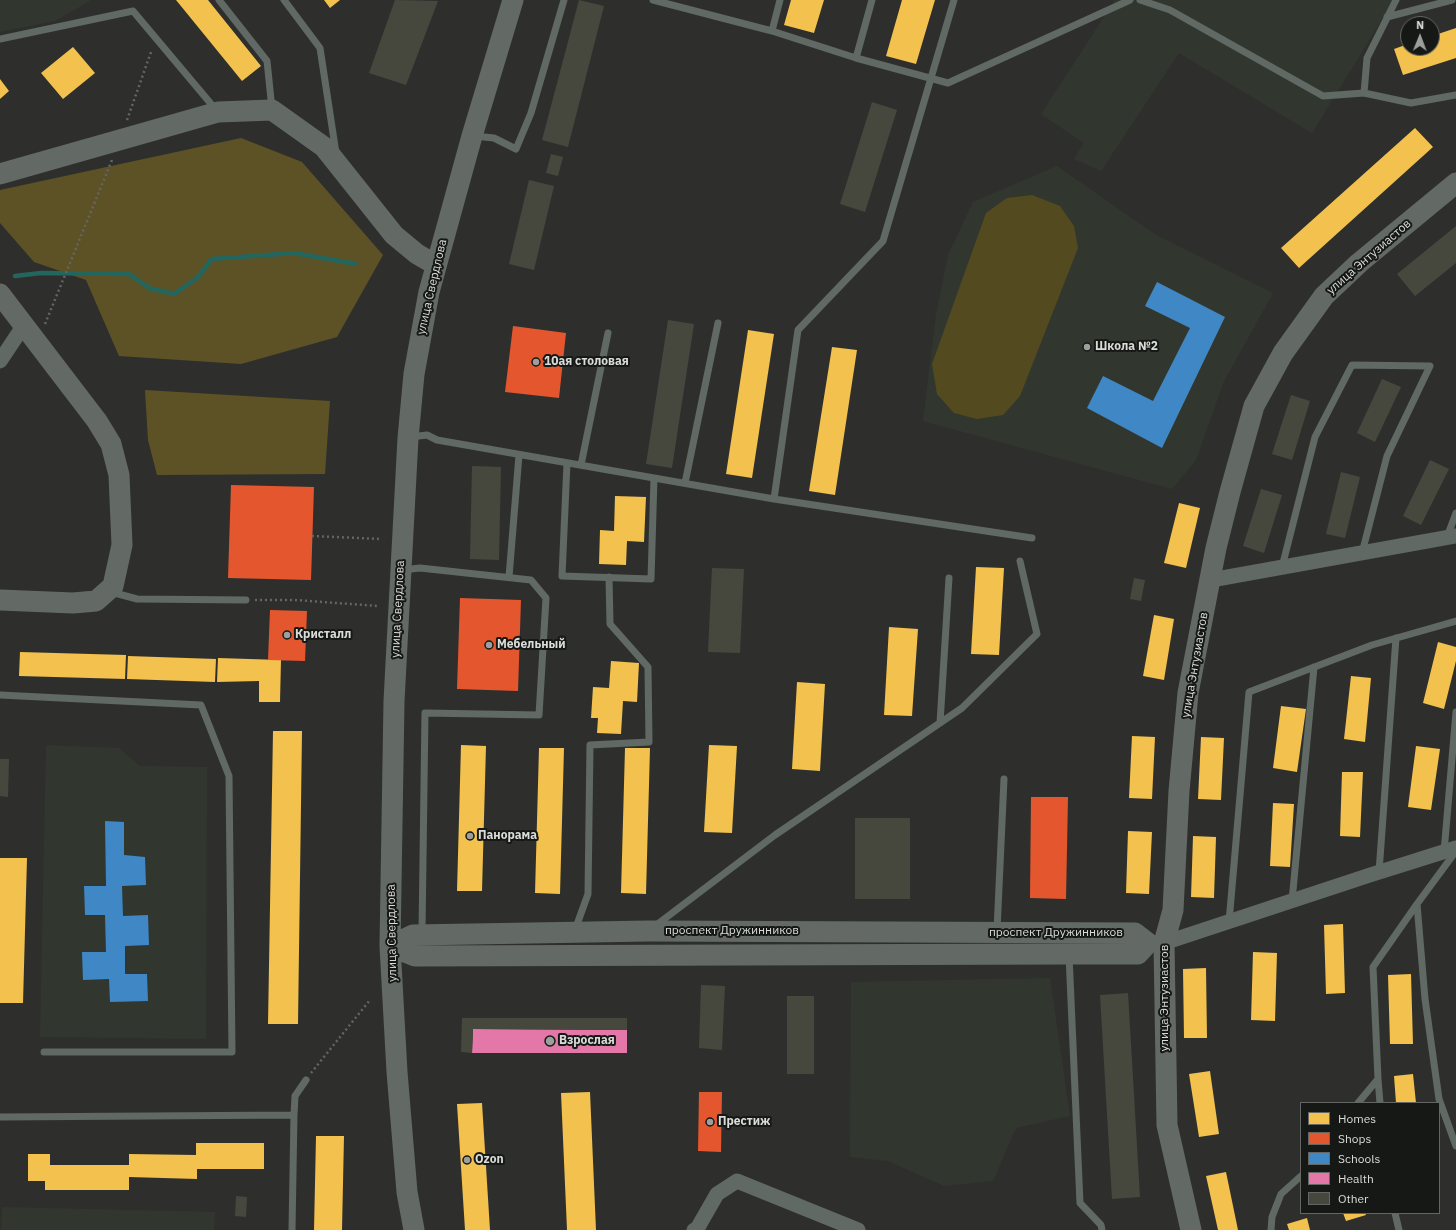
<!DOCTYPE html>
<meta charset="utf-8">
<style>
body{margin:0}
#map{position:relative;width:1456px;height:1230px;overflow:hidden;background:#2e2f2d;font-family:"IBM Plex Sans",sans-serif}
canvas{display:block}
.legend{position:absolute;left:1300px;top:1102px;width:140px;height:112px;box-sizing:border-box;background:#161816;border:1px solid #646664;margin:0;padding:5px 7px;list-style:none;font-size:12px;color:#d9dcd9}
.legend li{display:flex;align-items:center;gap:8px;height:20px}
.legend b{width:20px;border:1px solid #646664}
.north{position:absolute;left:1400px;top:16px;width:40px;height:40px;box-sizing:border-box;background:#161816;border:1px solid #646664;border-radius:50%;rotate:1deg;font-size:11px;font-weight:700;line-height:16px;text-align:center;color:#d9dcd9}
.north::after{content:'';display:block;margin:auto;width:14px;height:18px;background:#9d9f9d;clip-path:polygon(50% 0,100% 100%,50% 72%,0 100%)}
</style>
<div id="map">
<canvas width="1456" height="1230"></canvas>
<ul class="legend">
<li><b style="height:11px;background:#f2c14e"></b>Homes</li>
<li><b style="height:11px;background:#e4572e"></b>Shops</li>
<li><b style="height:11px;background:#3f88c5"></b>Schools</li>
<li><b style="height:11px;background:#e377a8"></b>Health</li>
<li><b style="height:11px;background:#46483e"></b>Other</li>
</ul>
<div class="north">N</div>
</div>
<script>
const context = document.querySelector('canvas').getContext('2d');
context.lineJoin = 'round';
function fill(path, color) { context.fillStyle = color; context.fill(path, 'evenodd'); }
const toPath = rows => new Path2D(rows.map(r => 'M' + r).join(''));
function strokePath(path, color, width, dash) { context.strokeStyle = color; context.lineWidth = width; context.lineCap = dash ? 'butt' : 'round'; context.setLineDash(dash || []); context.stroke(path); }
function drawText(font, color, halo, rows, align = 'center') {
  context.font = font + ' "IBM Plex Sans",sans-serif'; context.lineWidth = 4; context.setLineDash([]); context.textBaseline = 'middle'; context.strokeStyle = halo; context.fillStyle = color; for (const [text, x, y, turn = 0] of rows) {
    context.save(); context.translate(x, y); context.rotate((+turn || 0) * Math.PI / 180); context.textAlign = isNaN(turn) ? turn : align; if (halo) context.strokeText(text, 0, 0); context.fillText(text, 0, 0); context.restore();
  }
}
fill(toPath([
 [0,0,89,0,90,1,55,21,0,32],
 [1115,0,1394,0,1312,133,1179,53,1101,171,1074,159,1084,143,1041,114],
 [1057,166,1156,235,1273,293,1224,381,1196,460,1172,489,923,421,936,314,948,255,973,202],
 [46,745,119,748,140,766,207,767,206,1039,40,1037],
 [1050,978,1070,1116,1016,1128,993,1181,944,1186,888,1161,850,1157,851,982],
 [2,1207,215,1212,214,1230,1,1230]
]), '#31372f');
fill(toPath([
 [1032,195,1060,206,1074,226,1078,248,1020,396,1003,415,977,419,954,413,937,394,932,364,986,213,1007,198]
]), '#544a1f');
fill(toPath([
 [241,138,302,162,383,255,337,337,241,364,119,356,86,280,34,262,0,223,0,190],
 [145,390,330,401,325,474,157,475,148,440]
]), '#5d5226');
fill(toPath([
 [176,0,208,0,261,66,242,81],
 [324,0,340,0,330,8],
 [791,0,824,0,814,33,784,25],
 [902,0,935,0,916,64,886,56],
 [1456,28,1456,58,1403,75,1394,49,1408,44,1408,48,1432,48,1432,36],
 [73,47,95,73,63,99,41,73],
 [0,79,9,91,0,99],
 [1415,128,1433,147,1299,268,1281,248],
 [748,330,774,334,752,478,726,474],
 [832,347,857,350,835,495,809,491],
 [615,496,646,497,644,542,627,541,626,565,599,564,600,530,614,531],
 [1179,503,1200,508,1186,568,1164,563],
 [976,567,1004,568,999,655,971,654],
 [1154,615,1174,619,1164,680,1143,676],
 [889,627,918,629,912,716,884,715],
 [1438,642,1456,647,1456,661,1444,709,1423,703],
 [20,652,126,655,125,679,19,676],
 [128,656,216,659,215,682,127,679],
 [218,658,281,660,280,702,259,702,259,681,217,682],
 [611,661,639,663,637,702,623,701,621,734,597,733,598,718,591,718,593,687,609,688],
 [1351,676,1371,678,1365,742,1344,739],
 [797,682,825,684,820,771,792,769],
 [1281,706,1306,709,1297,772,1273,768],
 [273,731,302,731,298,1024,268,1024],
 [1132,736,1155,737,1152,799,1129,798],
 [1201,737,1224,738,1221,800,1198,799],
 [461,745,486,746,482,891,457,891],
 [709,745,737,746,732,833,704,832],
 [1416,746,1440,749,1431,810,1408,807],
 [539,748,564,748,560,894,535,893],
 [625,748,650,748,646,894,621,893],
 [1342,772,1363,772,1360,837,1340,836],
 [1273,803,1294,804,1290,867,1270,866],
 [1128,831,1152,832,1149,894,1126,893],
 [1193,836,1216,837,1214,898,1191,897],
 [0,858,27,858,23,1003,0,1003],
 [1343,924,1345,993,1326,994,1324,925],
 [1253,952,1277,953,1275,1021,1251,1020],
 [1206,968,1207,1038,1184,1038,1183,969],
 [1411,974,1413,1044,1390,1044,1388,975],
 [1210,1071,1219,1134,1199,1137,1189,1074],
 [1413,1074,1416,1103,1396,1103,1394,1076],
 [590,1092,596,1230,567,1230,561,1093],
 [482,1103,490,1230,465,1230,457,1104],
 [316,1136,344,1136,342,1230,314,1230],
 [196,1143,264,1143,264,1169,197,1169,197,1179,129,1177,129,1190,45,1190,45,1181,28,1181,28,1154,50,1154,50,1165,129,1165,129,1154,196,1155],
 [1226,1172,1238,1230,1218,1230,1206,1176],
 [1343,1213,1365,1213,1366,1215,1346,1221],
 [1307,1218,1310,1230,1289,1230,1287,1224]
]), '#f2c14e');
fill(toPath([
 [513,326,566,333,559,398,505,392],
 [231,485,314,487,311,580,228,578],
 [460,598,521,600,518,691,457,689],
 [270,610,307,611,305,661,268,660],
 [1031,797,1068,797,1066,899,1030,898],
 [699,1092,722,1092,721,1152,698,1151]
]), '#e4572e');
fill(toPath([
 [1157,282,1225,317,1162,448,1087,408,1103,376,1153,401,1190,328,1145,306],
 [105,821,124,822,124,855,145,857,146,885,122,886,123,916,148,915,149,945,125,946,125,974,147,974,148,1001,110,1002,109,979,83,980,82,952,106,952,105,915,85,915,84,886,106,886]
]), '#3f88c5');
fill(toPath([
 [473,1029,627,1030,627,1053,472,1053]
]), '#e377a8');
strokePath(toPath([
 [15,276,41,273,129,274,149,288,174,294,197,278,212,259,294,253,356,264]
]), '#23665e', 4.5);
fill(toPath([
 [395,0,438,1,406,85,369,73],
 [579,0,604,6,568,147,542,140],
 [872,102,897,110,865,212,840,204],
 [551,154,563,157,558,176,546,173],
 [529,180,554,186,534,270,509,264],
 [1456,226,1456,263,1415,296,1397,274],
 [668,320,694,324,672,468,646,464],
 [1382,379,1401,387,1375,442,1357,433],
 [1291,395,1310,401,1292,460,1272,454],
 [1430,460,1449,469,1421,525,1403,516],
 [472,466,501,467,499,560,470,559],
 [1341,472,1360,477,1345,538,1326,534],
 [1261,489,1282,495,1264,553,1243,546],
 [712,568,744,569,740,653,708,652],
 [1134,578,1145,580,1141,601,1130,599],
 [0,759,9,759,8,797,0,796],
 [855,818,910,818,910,899,855,899],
 [701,985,725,986,722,1050,699,1048],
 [1128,993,1140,1197,1112,1199,1100,995],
 [787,996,814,996,814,1074,787,1074],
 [462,1018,627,1018,627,1030,473,1029,472,1053,461,1052],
 [236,1196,247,1197,246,1217,235,1216]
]), '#46483e');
strokePath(toPath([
 [127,120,151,52,151,49],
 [45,324,112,160],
 [312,536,381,539],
 [255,600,295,600,378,606],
 [311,1073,370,1000]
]), '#636664', 2.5, [2, 3]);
strokePath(toPath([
 [219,0,267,61,272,109],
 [284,0,320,48,336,153],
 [653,0,772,31,856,58,948,83,1130,0],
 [1140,0,1170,10,1323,96,1364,93,1411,103,1456,95],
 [1387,17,1452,0],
 [772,31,780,0],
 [0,39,133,11,217,111],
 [856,58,872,0],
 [1364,93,1367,58,1396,0],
 [474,136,494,138,516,149,531,113,564,0],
 [410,437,427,435,437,440,774,499,1032,538],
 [567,463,562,576,651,579,654,478],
 [581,465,608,333],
 [685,483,718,323],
 [774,499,798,330,883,241,954,0],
 [1447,537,1456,513],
 [1282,567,1315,437,1352,365,1430,366,1387,456,1362,553],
 [402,570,420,568,531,580,546,598,539,715,425,713,422,932],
 [509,577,519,455],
 [111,592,137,599,246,600],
 [0,695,201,705,229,776,232,1052,44,1052],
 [940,723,949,578],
 [1456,851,1417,904,1425,999,1439,1099,1456,1146],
 [1444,852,1456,712],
 [1379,872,1396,638],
 [1292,901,1314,667],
 [1229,922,1249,692,1372,645,1456,621],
 [655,926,775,835,962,708,1037,634,1020,561],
 [575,930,588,894,590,745,649,742,648,667,610,624,609,577],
 [997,930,1004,779],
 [1069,955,1080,1203,1101,1225,1102,1230],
 [1378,1079,1380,1103],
 [1358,1103,1378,1079,1373,967,1417,904],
 [294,1115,295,1096,306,1080],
 [0,1117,294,1115,292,1230],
 [1395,1213,1399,1230],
 [1271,1230,1272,1217,1281,1194,1301,1176]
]), '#616964', 7);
strokePath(toPath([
 [0,361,24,325],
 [1211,580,1456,536],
 [1164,943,1370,875,1456,848],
 [694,1230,697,1229,717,1194,737,1181,858,1230]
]), '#616964', 15);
strokePath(toPath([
 [0,174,218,112,272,110,324,147,394,235,417,254,436,265],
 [0,294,97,421,111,444,119,475,122,545,113,586,96,601,73,603,0,600],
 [390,946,415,956,1069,954,1138,954,1148,943],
 [390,946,413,935,649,931,1135,933,1148,943],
 [414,1230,407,1192,397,1072,390,946,394,701,408,438,414,374,429,292,472,136,513,0],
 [1191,1230,1167,1125,1164,943,1173,910,1179,791,1188,693,1216,548,1230,492,1254,406,1283,353,1324,296,1359,263,1456,183]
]), '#636a66', 21);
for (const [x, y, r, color] of [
 [1087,347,4,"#9d9f9d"],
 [536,362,4,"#9d9f9d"],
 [287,635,4,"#9d9f9d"],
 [489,645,4,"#9d9f9d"],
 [470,836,4,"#9d9f9d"],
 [550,1041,5,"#9d9f9d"],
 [710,1122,4,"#9d9f9d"],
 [467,1160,4,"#9d9f9d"]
]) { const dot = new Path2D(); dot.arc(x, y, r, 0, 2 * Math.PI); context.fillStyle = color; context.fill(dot); strokePath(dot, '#161816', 1.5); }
drawText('12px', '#d9dcd9', '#161816', [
 ["улица Энтузиастов",1369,257,-41],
 ["улица Свердлова",432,287,-77],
 ["улица Свердлова",398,609,-87],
 ["улица Энтузиастов",1195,665,-80],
 ["проспект Дружинников",732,931],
 ["улица Свердлова",392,933,-91],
 ["проспект Дружинников",1056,933],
 ["улица Энтузиастов",1165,998,-90]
]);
drawText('bold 12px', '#d9dcd9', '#161816', [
 ["Школа №2",1095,347],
 ["10ая столовая",544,362],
 ["Кристалл",295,635],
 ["Мебельный",497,645],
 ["Панорама",478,836],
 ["Взрослая",559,1041],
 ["Престиж",718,1122],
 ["Ozon",475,1160]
], 'left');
</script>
